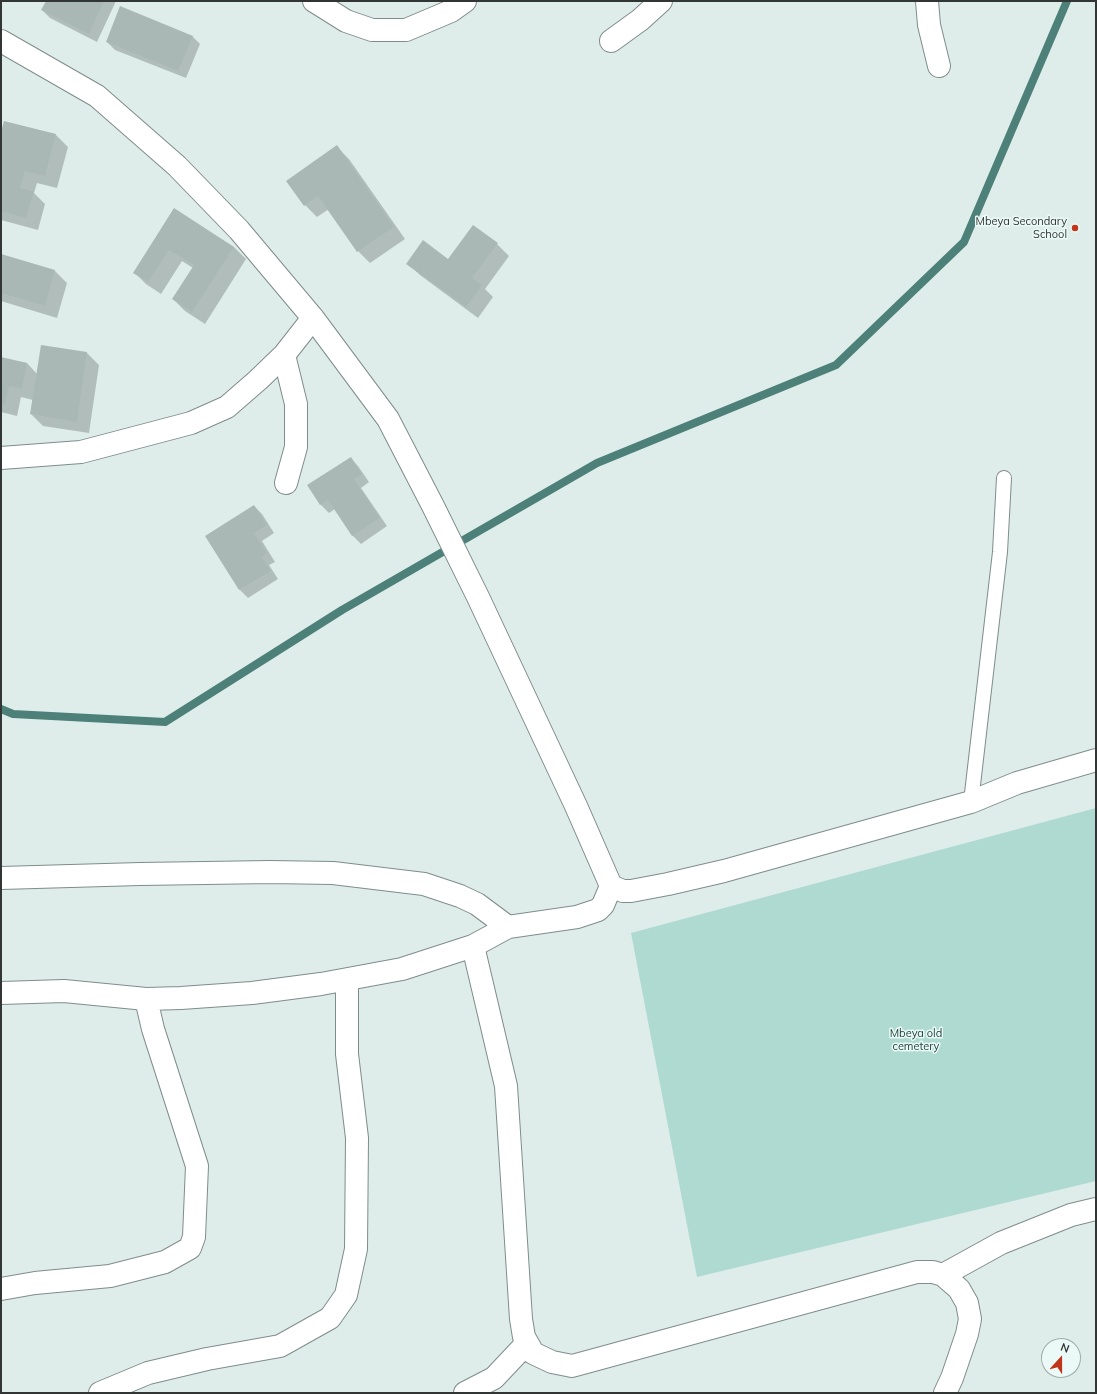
<!DOCTYPE html>
<style>
body{margin:0}
#map{position:relative;width:1097px;height:1394px;overflow:hidden;background:#deedea;font-family:Mulish,sans-serif}
canvas{display:block}
.frame{position:absolute;inset:0;border:2px solid #313635;pointer-events:none}
.north{position:absolute;left:1041px;top:1338px;width:40px;height:40px;box-sizing:border-box;background:#ebfaf7;border:1px solid #a1aca9;border-radius:50%;rotate:21deg;font-size:11px;font-weight:700;line-height:16px;text-align:center;color:#313635}
.north::after{content:'';display:block;margin:auto;width:14px;height:18px;background:#c0351a;clip-path:polygon(50% 0,100% 100%,50% 72%,0 100%)}
</style>
<div id="map">
<canvas width="1097" height="1394"></canvas>
<div class="frame"></div>
<div class="north">N</div>
</div>
<script>
const context = document.querySelector('canvas').getContext('2d');
context.lineJoin = 'round';
function fill(path, color) { context.fillStyle = color; context.fill(path, 'evenodd'); }
const toPath = rows => new Path2D(rows.map(r => 'M' + r).join(''));
function strokePath(path, color, width, dash) { context.strokeStyle = color; context.lineWidth = width; context.lineCap = dash ? 'butt' : 'round'; context.setLineDash(dash || []); context.stroke(path); }
function drawText(font, color, halo, rows, align = 'center') {
  context.font = font + ' Mulish,sans-serif'; context.lineWidth = 3; context.setLineDash([]); context.textBaseline = 'middle'; context.strokeStyle = halo; context.fillStyle = color; for (const [text, x, y, turn = 0] of rows) {
    context.save(); context.translate(x, y); context.rotate((+turn || 0) * Math.PI / 180); context.textAlign = isNaN(turn) ? turn : align; if (halo) context.strokeText(text, 0, 0); context.fillText(text, 0, 0); context.restore();
  }
}
fill(toPath([
 [1096,808,1096,1181,697,1277,631,933]
]), '#afdad2');
fill(toPath([
 [47,1,116,1,97,42,50,18,42,10],
 [192,36,200,44,186,78,115,50,107,42],
 [1,135,56,135,68,147,57,188,37,183,34,193,45,204,38,230,1,220],
 [337,147,349,159,405,239,370,263,358,251,329,209,317,217,305,205],
 [174,210,234,247,246,259,205,324,185,311,173,299,193,268,182,261,161,294,146,284,134,272],
 [473,227,497,244,509,256,485,289,493,297,478,318,420,275,407,263,448,260],
 [1,255,55,271,67,283,57,318,1,301],
 [42,346,87,353,99,365,89,433,43,426,31,414,33,400,21,397,17,416,1,412,1,358,27,363,37,374],
 [350,458,358,466,369,482,361,488,387,526,361,544,353,536,335,509,329,513,321,505,308,486],
 [254,506,262,514,274,533,262,541,275,562,269,565,278,579,248,598,240,590,206,536]
]), '#0003');
strokePath(toPath([
 [1,709,13,714,165,722,342,610,597,463,836,365,964,242,1067,1]
]), '#4c8078', 8);
fill(toPath([
 [46,1,104,1,89,34,41,10],
 [120,6,193,36,178,71,106,42],
 [4,121,56,134,45,176,25,171,20,188,34,191,26,218,1,211,1,132],
 [337,145,394,227,357,252,318,196,304,206,286,181],
 [174,208,234,247,192,312,172,299,194,265,169,250,148,282,133,273],
 [473,225,498,243,472,278,482,285,466,307,406,264,423,240,448,259],
 [1,254,55,270,45,306,1,293],
 [41,345,87,352,77,422,30,414],
 [1,357,27,363,22,389,9,386,5,404,1,403],
 [351,457,362,474,354,479,380,518,352,536,328,500,320,505,307,485],
 [254,505,267,525,254,533,267,553,262,557,271,571,239,590,205,536]
]), '#aab8b5');
const lane = toPath([
 [971,802,1000,552,1004,478]
]);
const street = toPath([
 [314,1,346,21,372,30,406,30,451,11,465,1],
 [927,1,929,25,939,66],
 [1,41,97,96,177,166,239,230,313,318,388,419,433,506,478,597,576,806,611,886,623,891,631,891,668,884,724,871,971,802,1017,783,1096,760],
 [611,41,640,20,661,1],
 [284,355,296,404,296,447,286,483],
 [1,458,81,452,191,423,227,407,258,380,284,355,313,318],
 [1,878,140,874,270,872,333,873,424,884,460,896,477,904,508,927],
 [473,946,506,1086,521,1319,524,1337,533,1353,552,1362,572,1366,917,1272,933,1272,943,1275,959,1289,967,1303,970,1319,967,1334,952,1378,945,1393],
 [1,993,64,991,146,999,181,998,252,993,321,984,402,969,473,946,508,927,577,917,598,910,603,905,611,886],
 [943,1275,1001,1243,1071,1215,1096,1209],
 [1,1289,35,1283,110,1276,165,1262,190,1248,194,1237,197,1166,153,1029,146,999],
 [100,1393,148,1373,207,1359,280,1346,330,1318,346,1295,356,1249,357,1138,347,1054,347,980],
 [465,1393,494,1378,527,1343]
]);
strokePath(lane, '#7f8d8a', 16);
strokePath(street, '#7f8d8a', 24);
strokePath(lane, '#fff', 14);
strokePath(street, '#fff', 22);
for (const [x, y, r, color] of [
 [1075,228,4,"#c0351a"]
]) { const dot = new Path2D(); dot.arc(x, y, r, 0, 2 * Math.PI); context.fillStyle = color; context.fill(dot); strokePath(dot, '#ebfaf7', 1.5); }
drawText('11px', '#313635', '#ebfaf7', [
 ["Mbeya Secondary",1067,222],
 ["School",1067,235]
], 'right');
drawText('11px', '#1b3e39', '#ebfaf7', [
 ["Mbeya old",916,1034],
 ["cemetery",916,1047]
]);
</script>
